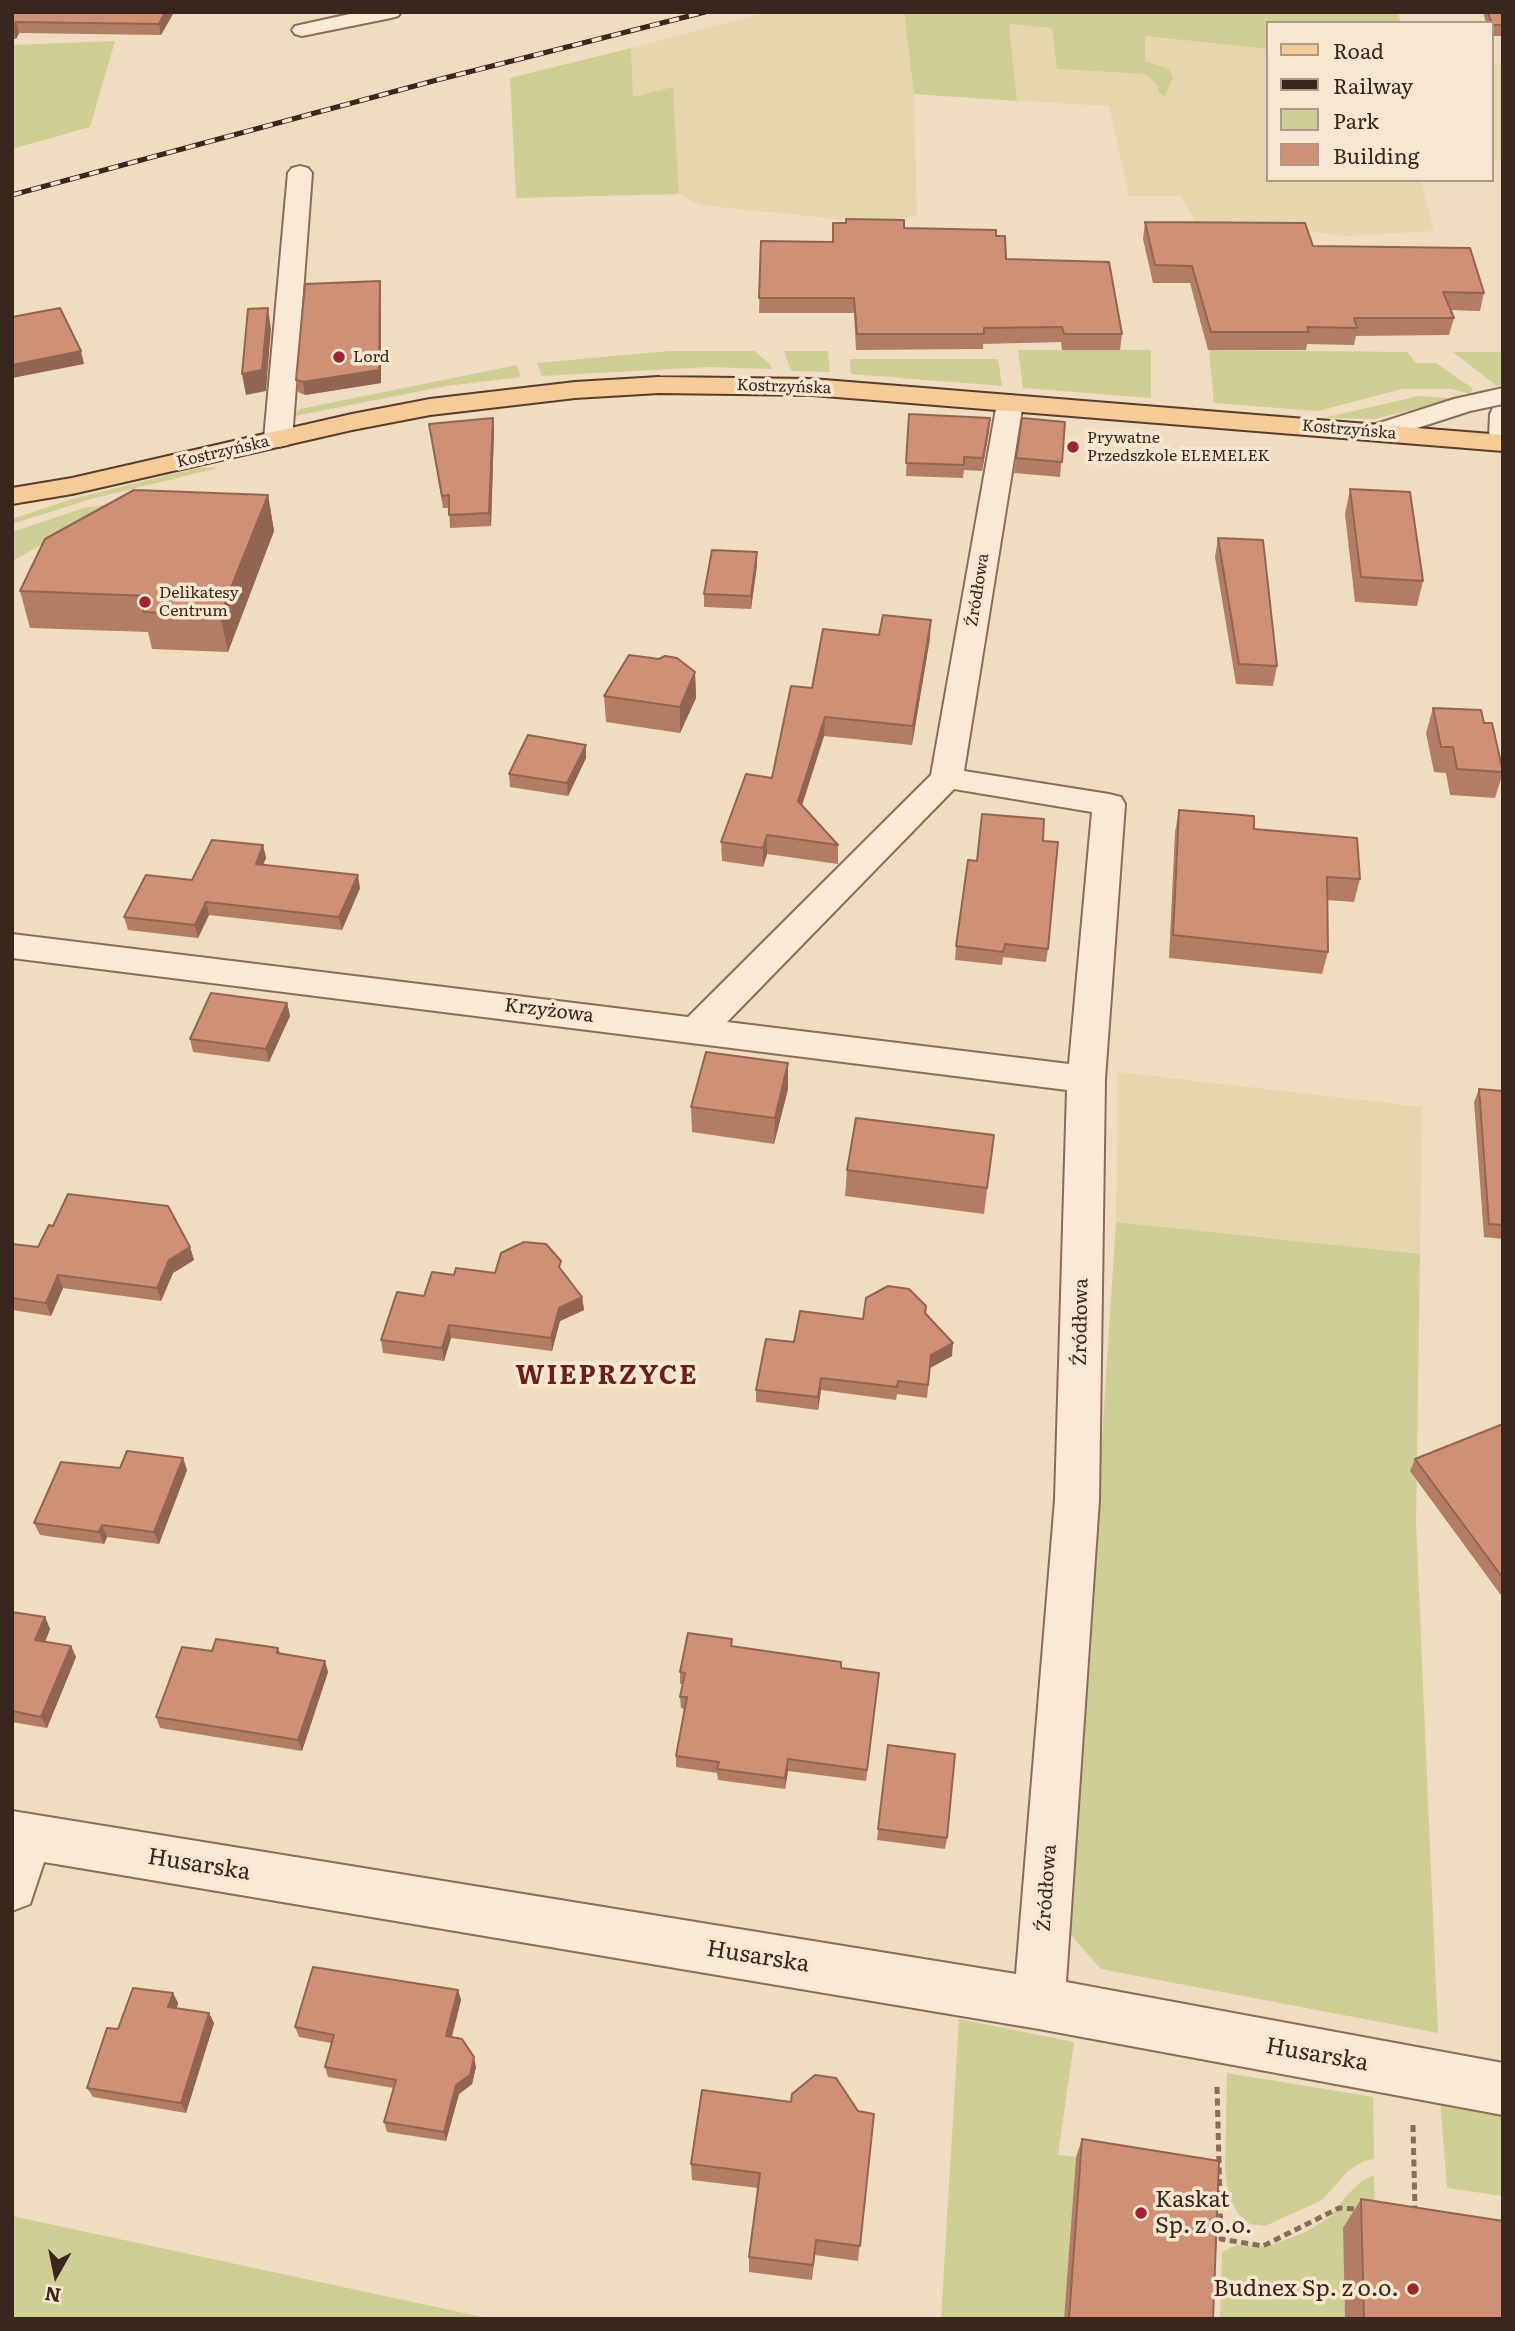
<!DOCTYPE html>
<meta charset="utf-8">
<style>
body{margin:0}
#map{position:relative;width:1515px;height:2331px;overflow:hidden;background:#f0dcc1;font-family:Literata,serif}
canvas{display:block}
.frame{position:absolute;inset:0;border:14px solid #39271d;pointer-events:none}
.legend{position:absolute;left:1266px;top:21px;width:228px;height:161px;box-sizing:border-box;background:#f7e7d1;border:2px solid #ab9a89;margin:0;padding:9px 12px;list-style:none;font-size:21px;color:#39271d}
.legend li{display:flex;align-items:center;gap:14px;height:35px}
.legend b{width:35px;border:2px solid #ab9a89}
.north{position:absolute;left:21px;top:2240px;width:70px;height:70px;-webkit-text-stroke:5px #f7e7d1;paint-order:stroke;rotate:189deg;font-size:19px;font-weight:700;line-height:28px;text-align:center;color:#39271d}
.north::after{content:'';display:block;margin:auto;width:24px;height:32px;background:#39271d;clip-path:polygon(50% 0,100% 100%,50% 72%,0 100%)}
</style>
<div id="map">
<canvas width="1515" height="2331"></canvas>
<div class="frame"></div>
<ul class="legend">
<li><b style="height:9px;background:#f5cc97"></b>Road</li>
<li><b style="height:9px;background:#39271d"></b>Railway</li>
<li><b style="height:19px;background:#cfce94"></b>Park</li>
<li><b style="height:19px;background:#d09075"></b>Building</li>
</ul>
<div class="north">N</div>
</div>
<script>
const context = document.querySelector('canvas').getContext('2d');
context.lineJoin = 'round';
function fill(path, color) { context.fillStyle = color; context.fill(path, 'evenodd'); }
const toPath = rows => new Path2D(rows.map(r => 'M' + r).join(''));
function strokePath(path, color, width, dash) { context.strokeStyle = color; context.lineWidth = width; context.lineCap = dash ? 'butt' : 'round'; context.setLineDash(dash || []); context.stroke(path); }
function drawText(font, color, halo, rows, align = 'center') {
  context.font = font + ' Literata,serif'; context.lineWidth = 7; context.setLineDash([]); context.textBaseline = 'middle'; context.strokeStyle = halo; context.fillStyle = color; for (const [text, x, y, turn = 0] of rows) {
    context.save(); context.translate(x, y); context.rotate((+turn || 0) * Math.PI / 180); context.textAlign = isNaN(turn) ? turn : align; if (halo) context.strokeText(text, 0, 0); context.fillText(text, 0, 0); context.restore();
  }
}
fill(toPath([
 [769,12,904,12,914,94,917,216,865,222,700,205,679,194,673,88,633,97,631,48],
 [1009,24,1052,28,1057,69,1146,74,1169,90,1169,69,1145,61,1145,36,1268,49,1268,180,1421,180,1434,231,1344,236,1243,222,1196,223,1181,196,1129,196,1109,106,1017,101],
 [1492,64,1503,64,1503,160,1492,159],
 [1118,1072,1422,1107,1420,1254,1116,1222]
]), '#e6d6ae');
fill(toPath([
 [904,12,1398,12,1400,20,1400,23,1268,23,1268,49,1145,36,1145,61,1169,69,1173,77,1165,97,1158,92,1159,86,1145,74,1057,69,1052,28,1009,24,1017,101,914,94],
 [115,41,90,127,12,149,12,45],
 [631,48,633,97,673,87,679,194,516,198,510,78],
 [1018,350,1151,350,1151,398,1023,388],
 [1209,350,1407,352,1416,363,1436,363,1472,388,1471,394,1452,389,1402,389,1318,411,1214,403],
 [669,351,754,351,769,363,772,369,709,367,542,376,537,363],
 [784,351,828,351,830,372,791,371],
 [1453,352,1503,352,1503,384,1497,386],
 [850,359,998,359,1002,386,851,374],
 [517,365,521,377,446,386,295,416,294,414,300,409],
 [1419,396,1454,399,1375,419,1323,418],
 [201,467,218,468,91,499,12,524,12,519,72,499],
 [118,503,12,561,12,532,84,508],
 [1116,1222,1420,1254,1416,1523,1438,2033,1101,1969,1070,1934],
 [959,2019,1074,2042,1058,2155,1076,2157,1064,2319,941,2319],
 [1227,2073,1373,2097,1374,2159,1364,2161,1348,2171,1322,2200,1265,2226,1250,2224,1239,2215,1229,2198,1225,2169],
 [1440,2099,1503,2110,1503,2196,1447,2188],
 [1374,2175,1375,2232,1343,2228,1345,2319,1220,2319,1222,2252,1237,2245,1268,2246,1306,2232,1331,2216,1346,2196,1362,2181],
 [12,2216,492,2319,12,2319]
]), '#cfce94');
const minor = toPath([
 [359,12,401,12,398,16,391,18,302,36,295,34,292,30,295,26,359,12],
 [300,166,308,168,312,173,292,439,288,445,278,447,268,445,264,439,288,173,292,168,300,166],
 [1503,388,1503,404,1470,411,1380,440,1370,438,1366,432,1370,426,1454,399,1503,388],
 [1010,395,1019,397,1023,403,964,771,1109,794,1121,797,1125,804,1105,1079,1099,1500,1066,1982,1503,2063,1503,2115,1039,2029,44,1862,30,1904,12,1911,12,1811,1016,1974,1055,1500,1067,1090,12,958,12,934,688,1017,931,775,997,403,1001,397,1010,395],
 [954,789,1092,812,1069,1064,727,1022,954,789],
 [1503,406,1503,446,1493,444,1489,438,1490,414,1493,408,1503,406]
]);
const major = toPath([
 [659,377,812,379,1503,435,1503,451,812,395,659,393,575,398,430,415,352,430,72,494,12,504,12,488,72,478,352,414,430,399,575,382,659,377]
]);
strokePath(minor, '#8b6c58', 4);
strokePath(major, '#583b2c', 4);
strokePath(toPath([
 [1217,2087,1221,2239,1263,2246,1339,2208,1358,2209],
 [1413,2125,1415,2211]
]), '#8b6c58', 5, [7, 4.5]);
fill(minor, '#faead5');
fill(major, '#f5cc97');
const rail = toPath([
 [12,195,433,81,705,12]
]);
strokePath(rail, '#39271d', 5);
strokePath(rail, '#f7e7d1', 3.5, [10]);
fill(toPath([
 [12,12,174,12,161,35,19,33,16,39,12,39],
 [1483,12,1503,12,1503,36,1492,36,1492,23,1486,23],
 [1145,222,1313,246,1484,293,1480,311,1450,310,1454,318,1449,335,1356,336,1354,345,1307,344,1306,350,1208,350,1190,283,1153,283,1143,239],
 [904,228,996,236,1006,259,1122,334,1120,350,1062,350,1061,342,983,344,983,349,856,350,854,313,759,313,761,241,833,242],
 [381,293,381,383,305,395,298,392,296,380],
 [909,414,990,418,989,431,982,471,964,470,963,478,906,476],
 [1065,422,1060,477,1014,473,1016,458],
 [429,424,494,430,491,526,450,528,449,508,443,508],
 [1350,489,1423,581,1417,606,1355,602,1345,514],
 [268,495,274,531,228,652,152,649,148,632,30,628,20,591],
 [1218,538,1277,666,1273,686,1236,684,1215,557],
 [757,565,751,609,704,607,704,594],
 [930,638,912,745,824,736,802,806,838,845,838,864,767,854,763,867,722,861,721,842,772,778,812,688],
 [659,659,695,672,696,698,680,733,606,722,604,696],
 [1433,708,1484,723,1503,772,1495,798,1450,795,1446,773,1434,772,1426,733],
 [586,745,586,758,568,796,510,787,509,774],
 [1179,810,1254,829,1360,879,1354,902,1327,900,1328,952,1322,974,1169,958,1175,832],
 [1043,841,1048,949,1046,962,1003,957,1002,965,955,960,956,946,977,861],
 [263,845,266,858,263,864,360,888,342,930,209,915,198,938,128,930,124,917,192,880],
 [287,1003,290,1016,269,1062,193,1052,190,1039],
 [788,1063,788,1089,774,1144,692,1132,691,1107],
 [1479,1089,1503,1091,1503,1239,1484,1237,1474,1102],
 [994,1135,984,1214,845,1196,847,1170],
 [12,1244,38,1247,190,1247,194,1260,173,1273,161,1301,63,1288,51,1316,12,1310],
 [562,1270,582,1297,584,1310,560,1321,552,1351,451,1338,444,1361,383,1353,381,1340,424,1296,495,1273],
 [925,1313,952,1356,930,1368,927,1398,897,1394,896,1400,821,1390,818,1410,756,1402,756,1390,794,1342,863,1319],
 [1503,1424,1503,1598,1410,1471,1415,1459],
 [183,1458,187,1470,159,1544,107,1537,104,1544,40,1535,34,1523,120,1468],
 [12,1612,45,1617,50,1629,45,1642,71,1646,76,1657,47,1728,12,1722],
 [732,1639,732,1646,841,1668,878,1685,866,1781,788,1771,785,1789,718,1780,717,1773,676,1767,676,1756,684,1709,681,1708,680,1697,683,1684,680,1684,680,1672],
 [278,1648,280,1653,325,1661,328,1672,302,1751,160,1728,156,1717,212,1651],
 [888,1745,947,1838,945,1849,877,1840],
 [458,1990,461,2000,452,2037,476,2067,472,2084,459,2094,446,2141,387,2132,384,2122,394,2088,328,2077,325,2067,331,2043,299,2037,295,2027],
 [173,1993,178,2003,177,2008,209,2013,214,2023,186,2113,93,2097,87,2088,118,2029],
 [858,2111,874,2114,858,2261,815,2255,812,2280,749,2272,749,2257,758,2188,692,2180,691,2164],
 [1082,2139,1213,2319,1064,2319,1076,2157],
 [1361,2199,1503,2319,1345,2319,1343,2228]
]), '#b37c65');
fill(toPath([
 [165,12,174,12,161,35,159,24],
 [16,22,19,33,16,39,13,28],
 [380,281,381,293,381,383,305,395,303,382],
 [268,308,271,329,266,391,246,395,242,374],
 [81,351,84,364,12,378,12,365],
 [493,418,494,430,491,526,489,513],
 [990,418,989,431,982,471,983,458],
 [268,495,274,531,228,652,220,615],
 [757,552,757,565,751,609,751,596],
 [931,620,930,638,912,745,913,726],
 [695,672,696,698,680,733,680,707],
 [825,717,824,736,797,820,798,801],
 [586,745,586,758,568,796,567,783],
 [767,835,767,854,763,867,763,848],
 [263,845,266,858,258,877,256,864],
 [358,875,360,888,342,930,339,917],
 [206,902,209,915,198,938,195,925],
 [287,1003,290,1016,269,1062,266,1049],
 [788,1063,788,1089,774,1144,775,1118],
 [190,1247,194,1260,173,1273,161,1301,157,1288,169,1260],
 [58,1275,63,1288,51,1316,46,1303],
 [582,1297,584,1310,560,1321,552,1351,551,1338,559,1308],
 [449,1325,451,1338,444,1361,442,1348],
 [953,1343,952,1356,930,1368,927,1398,931,1355],
 [821,1378,821,1390,818,1410,818,1397],
 [183,1458,187,1470,159,1544,154,1532],
 [102,1525,107,1537,104,1544,99,1532],
 [45,1617,50,1629,41,1652,35,1640],
 [71,1646,76,1657,47,1728,41,1717],
 [325,1661,328,1672,302,1751,298,1740],
 [788,1759,788,1771,785,1789,785,1778],
 [458,1990,461,2000,449,2046,446,2036],
 [173,1993,178,2003,174,2017,168,2007],
 [209,2013,214,2023,186,2113,181,2103],
 [474,2057,476,2067,472,2084,459,2094,446,2141,444,2132,456,2085]
]), '#926552');
const building = toPath([
 [12,12,165,12,159,24,16,22,13,28,12,12],
 [1488,12,1503,12,1503,25,1492,25,1488,12],
 [846,219,904,220,904,228,996,230,996,236,1005,236,1006,259,1109,262,1122,334,1064,334,1062,327,984,328,984,334,857,334,854,298,759,298,761,241,833,242,833,223,846,223,846,219],
 [1145,222,1305,223,1313,246,1470,248,1484,293,1443,292,1454,318,1354,318,1357,328,1307,327,1309,332,1211,332,1192,266,1155,265,1145,222],
 [380,281,379,370,303,382,296,380,305,284,380,281],
 [60,308,81,351,12,365,12,317,60,308],
 [268,308,262,370,242,374,248,309,268,308],
 [909,414,990,418,983,458,964,457,964,465,906,463,909,414],
 [493,418,489,513,449,515,449,495,442,496,429,424,493,418],
 [1022,418,1065,422,1062,462,1016,458,1022,418],
 [1350,489,1410,492,1423,581,1361,577,1350,489],
 [134,490,268,495,220,615,143,612,150,596,20,591,45,539,134,490],
 [1218,538,1263,540,1277,666,1239,664,1218,538],
 [712,550,757,552,751,596,704,594,712,550],
 [883,615,931,620,913,726,825,717,798,801,838,845,767,835,763,848,721,842,746,774,772,778,791,686,812,688,823,629,879,635,883,615],
 [629,655,659,659,665,656,677,658,695,672,680,707,604,696,629,655],
 [1433,708,1481,710,1484,723,1492,723,1503,772,1457,769,1453,747,1441,747,1433,708],
 [528,735,586,745,567,783,509,774,528,735],
 [1179,810,1254,816,1254,829,1357,838,1360,879,1327,877,1328,952,1173,935,1179,810],
 [982,814,1044,819,1043,841,1058,842,1048,949,1005,944,1003,952,956,946,968,860,977,861,982,814],
 [212,840,263,845,256,864,358,875,339,917,206,902,195,925,124,917,146,875,192,880,212,840],
 [211,993,287,1003,266,1049,190,1039,211,993],
 [706,1052,788,1063,775,1118,691,1107,706,1052],
 [1479,1089,1503,1091,1503,1225,1489,1224,1479,1089],
 [856,1118,994,1135,987,1188,847,1170,856,1118],
 [68,1194,168,1206,190,1247,169,1260,157,1288,58,1275,46,1303,12,1298,12,1244,38,1247,49,1225,53,1226,68,1194],
 [524,1242,546,1244,561,1261,559,1267,582,1297,559,1308,551,1338,449,1325,442,1348,381,1340,397,1292,424,1296,432,1272,454,1275,456,1268,495,1273,501,1253,524,1242],
 [888,1286,909,1289,926,1306,925,1313,953,1343,931,1355,928,1385,898,1381,897,1387,821,1378,818,1397,756,1390,766,1339,794,1342,800,1311,863,1319,866,1298,888,1286],
 [1503,1424,1503,1578,1415,1459,1503,1424],
 [127,1451,183,1458,154,1532,102,1525,99,1532,34,1523,61,1462,120,1468,127,1451],
 [12,1612,45,1617,35,1640,71,1646,41,1717,12,1711,12,1612],
 [688,1633,732,1639,731,1646,841,1662,841,1668,879,1673,867,1770,788,1759,785,1778,717,1769,719,1762,676,1756,687,1697,680,1697,685,1673,680,1672,688,1633],
 [216,1639,278,1648,277,1653,325,1661,298,1740,156,1717,182,1647,212,1651,216,1639],
 [888,1745,955,1754,947,1838,878,1829,888,1745],
 [313,1967,458,1990,446,2036,462,2039,474,2057,470,2075,456,2085,444,2132,384,2122,396,2080,325,2067,334,2035,295,2027,313,1967],
 [133,1988,173,1993,168,2007,209,2013,181,2103,87,2088,107,2028,118,2029,133,1988],
 [815,2075,836,2078,858,2111,874,2114,860,2246,816,2240,813,2265,749,2257,760,2173,691,2164,702,2090,791,2102,792,2094,815,2075],
 [1082,2139,1219,2161,1213,2319,1069,2319,1082,2139],
 [1361,2199,1503,2221,1503,2319,1364,2319,1361,2199]
]);
fill(building, '#d09075');
strokePath(building, '#926552', 2);
for (const [x, y, r, color] of [
 [339,357,7,"#9d2534"],
 [1073,447,7,"#9d2534"],
 [145,602,7,"#9d2534"],
 [1141,2213,7,"#9d2534"],
 [1413,2289,7,"#9d2534"]
]) { const dot = new Path2D(); dot.arc(x, y, r, 0, 2 * Math.PI); context.fillStyle = color; context.fill(dot); strokePath(dot, '#f7e7d1', 2.5); }
drawText('16px', '#39271d', '#f7e7d1', [
 ["Lord",353,357],
 ["Prywatne",1087,438],
 ["Przedszkole ELEMELEK",1087,456],
 ["Delikatesy",159,593],
 ["Centrum",159,611]
], 'left');
drawText('16px', '#39271d', '#f7e7d1', [
 ["Kostrzyńska",784,387,2],
 ["Kostrzyńska",1349,430,5],
 ["Kostrzyńska",223,452,-13],
 ["Źródłowa",978,590,-81]
]);
drawText('19px', '#39271d', '#f7e7d1', [
 ["Krzyżowa",549,1011,7],
 ["Źródłowa",1081,1322,-89],
 ["Źródłowa",1047,1888,-86]
]);
drawText('23px', '#39271d', '#f7e7d1', [
 ["Husarska",199,1865,9],
 ["Husarska",758,1957,9],
 ["Husarska",1317,2055,10]
]);
drawText('23px', '#39271d', '#f7e7d1', [
 ["Kaskat",1155,2200],
 ["Sp. z o.o.",1155,2226],
 ["Budnex Sp. z o.o.",1399,2289,"right"]
], 'left');
context.letterSpacing = '2px';
drawText('bold 26px', '#68211a', '#f7e7d1', [
 ["WIEPRZYCE",607,1376]
]);
context.letterSpacing = '0px';
</script>
